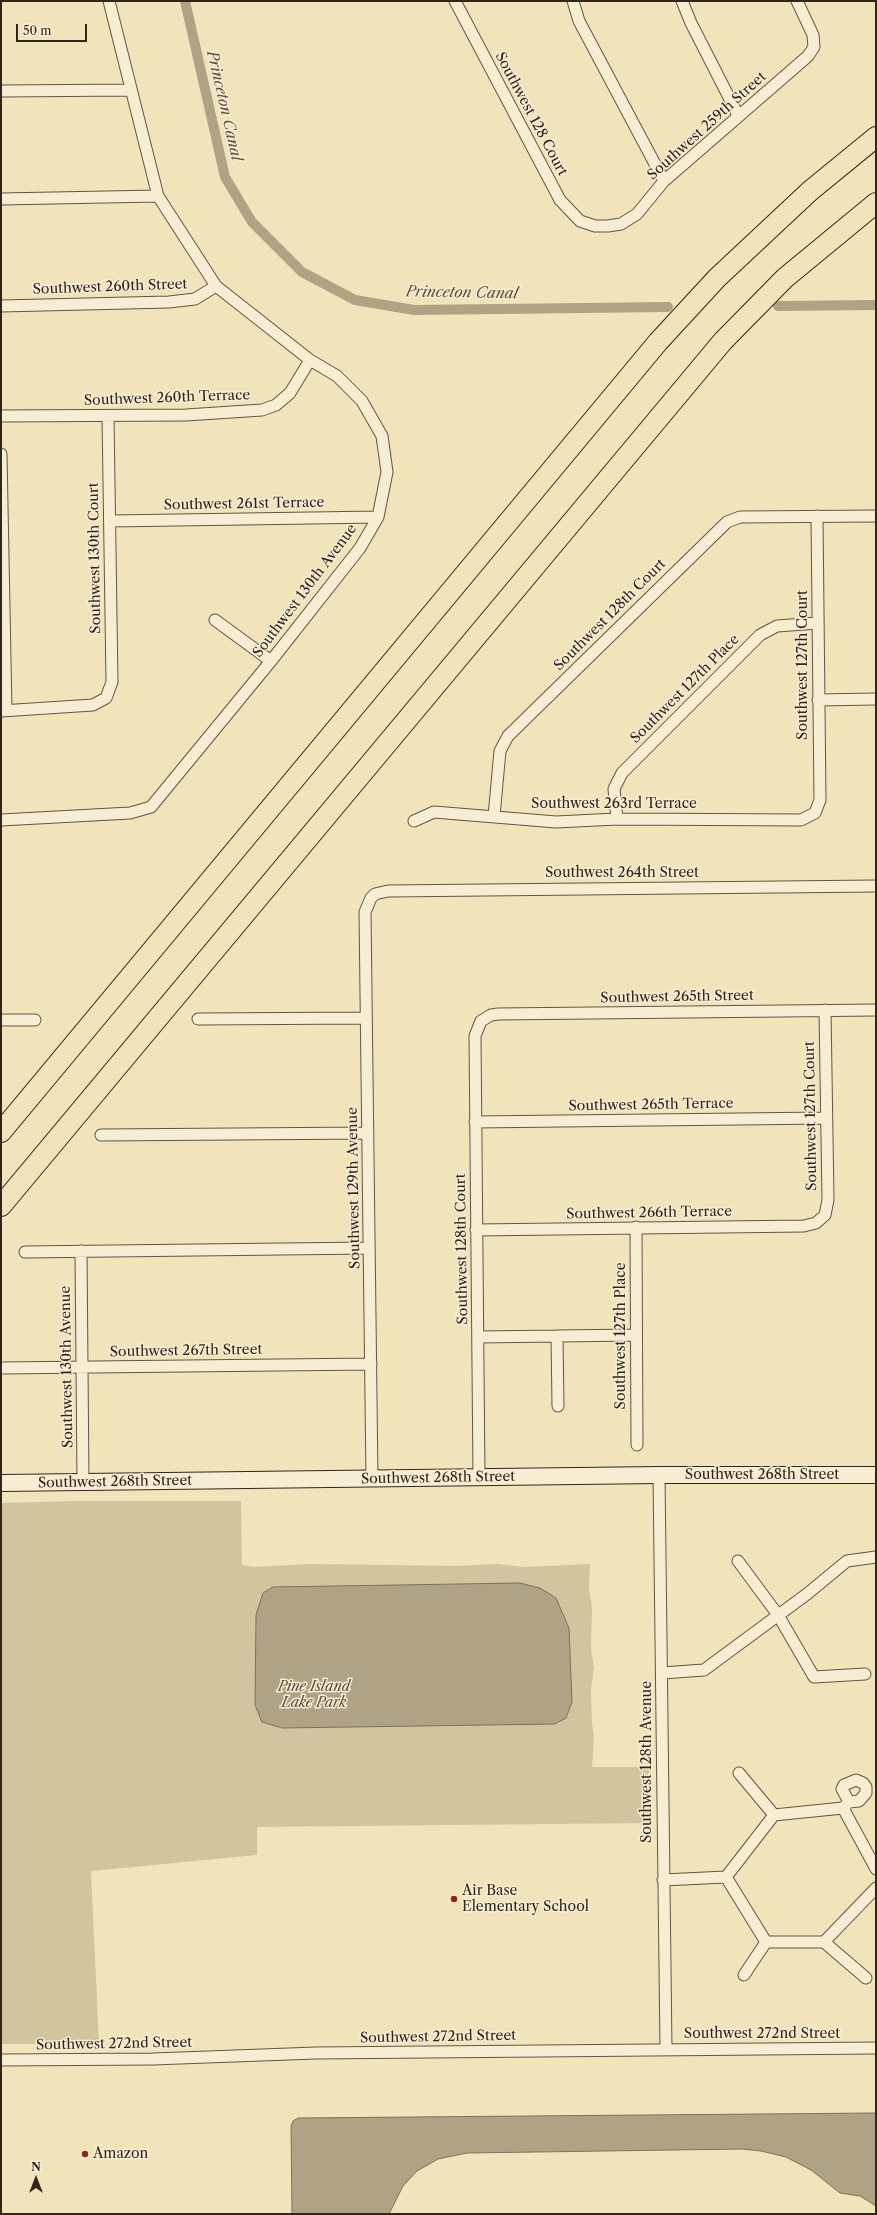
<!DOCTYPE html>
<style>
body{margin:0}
#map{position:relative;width:877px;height:2215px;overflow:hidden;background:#f1e4ba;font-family:"Libre Caslon Text",serif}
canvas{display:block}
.frame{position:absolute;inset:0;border:2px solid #32251d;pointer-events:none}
.north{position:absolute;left:16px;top:2159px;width:40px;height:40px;-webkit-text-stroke:3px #f6edd2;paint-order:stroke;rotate:0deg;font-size:11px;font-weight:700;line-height:16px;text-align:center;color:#32251d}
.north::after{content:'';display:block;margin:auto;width:14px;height:18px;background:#32251d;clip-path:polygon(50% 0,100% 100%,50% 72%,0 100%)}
.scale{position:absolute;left:16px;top:24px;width:71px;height:18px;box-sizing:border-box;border:2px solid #32251d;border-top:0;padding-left:5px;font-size:12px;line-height:14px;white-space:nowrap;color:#32251d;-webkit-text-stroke:3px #f6edd2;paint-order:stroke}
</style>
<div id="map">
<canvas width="877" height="2215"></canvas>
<div class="frame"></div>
<div class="north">N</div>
<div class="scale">50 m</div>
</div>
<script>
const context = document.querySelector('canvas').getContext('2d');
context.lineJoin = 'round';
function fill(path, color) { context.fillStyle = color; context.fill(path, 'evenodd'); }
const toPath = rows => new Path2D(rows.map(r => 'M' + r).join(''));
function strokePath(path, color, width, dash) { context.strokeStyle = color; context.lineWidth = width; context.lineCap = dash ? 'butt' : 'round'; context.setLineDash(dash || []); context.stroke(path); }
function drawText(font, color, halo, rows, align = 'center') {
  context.font = font + ' "Libre Caslon Text",serif'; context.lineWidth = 3; context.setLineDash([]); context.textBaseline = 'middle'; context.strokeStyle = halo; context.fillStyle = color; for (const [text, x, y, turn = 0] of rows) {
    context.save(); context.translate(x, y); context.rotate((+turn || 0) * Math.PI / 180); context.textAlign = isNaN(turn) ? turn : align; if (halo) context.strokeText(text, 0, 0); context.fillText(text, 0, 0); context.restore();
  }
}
fill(toPath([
 [75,1501,241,1501,242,1565,253,1567,311,1564,457,1566,497,1564,525,1567,590,1564,589,1589,592,1607,591,1649,594,1668,591,1689,592,1724,594,1735,592,1767,650,1767,651,1823,257,1827,257,1855,91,1871,99,2044,1,2044,1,1503]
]), '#d1c49f');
const water = toPath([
 [520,1583,540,1588,556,1598,569,1628,572,1702,566,1718,555,1724,282,1728,262,1722,255,1705,256,1615,263,1593,273,1587,520,1583],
 [876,2113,876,2206,860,2196,840,2193,811,2170,786,2157,761,2151,742,2149,467,2153,438,2159,417,2171,403,2186,389,2214,292,2214,291,2126,293,2121,298,2118,876,2113]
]);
fill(water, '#b0a385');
strokePath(water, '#7e715b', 1);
strokePath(toPath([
 [185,1,225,177,252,222,302,272,355,300,414,310,668,307],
 [778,306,876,305]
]), '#b0a385', 10);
const minor = toPath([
 [455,1,560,200,580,221,595,226,608,226,621,224,637,214,664,181,808,56,814,47,813,35,797,1],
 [573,1,579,21,664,181],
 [682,1,691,23,738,115],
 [1,91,131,90],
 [1,199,158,196],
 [1,306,169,302,195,299,216,286],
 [1,416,186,415,262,410,276,405,290,393,310,360],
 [1,454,6,710],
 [110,521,378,517],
 [215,620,271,661],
 [818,700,876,699],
 [1,711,93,705,106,698,112,682,108,416],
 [494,816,500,751,508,736,727,522,740,517,876,516],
 [617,819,614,789,622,773,760,635,777,626,818,623],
 [1,820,130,813,151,807,271,661,360,548,378,517,387,472,382,436,362,401,337,376,310,360,216,286,158,196,109,1],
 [414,821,434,812,556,822,617,819,801,820,815,813,820,800,817,516],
 [198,1019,366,1018],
 [1,1020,35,1020],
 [475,1122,826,1118],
 [101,1135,368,1133],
 [636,1227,637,1445],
 [476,1230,804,1226,816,1223,825,1215,828,1200,825,1010],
 [81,1251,83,1482],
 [25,1252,369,1248],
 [557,1336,558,1406],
 [478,1337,636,1335],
 [1,1368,371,1364],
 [659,1475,666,2049],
 [479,1477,475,1036,481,1021,491,1015,498,1014,876,1010],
 [372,1479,365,912,371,898,375,894,388,891,876,886],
 [738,1561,778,1615,814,1677,865,1674],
 [662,1673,704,1670,807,1594,847,1561,876,1557],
 [739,1773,774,1815],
 [849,1802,842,1789,844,1785,856,1780,863,1783,866,1787,866,1793,859,1801,849,1802,843,1808,876,1869],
 [726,1877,766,1942],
 [663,1880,726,1877,774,1815,843,1808],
 [824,1942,876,1888],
 [744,1975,766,1942,824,1942,866,1978],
 [1,2060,153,2059,316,2053,876,2048]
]);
const secondary = toPath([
 [1,1483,659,1475,876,1475]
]);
const motorway = toPath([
 [1,1132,658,342,717,278,810,191,876,137],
 [1,1206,723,341,785,278,876,203]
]);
strokePath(minor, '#625544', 13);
strokePath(secondary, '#32251d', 18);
strokePath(motorway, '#32251d', 22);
strokePath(minor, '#f6edd2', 11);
strokePath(secondary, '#f6edd2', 16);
strokePath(motorway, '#f1e4ba', 20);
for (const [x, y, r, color] of [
 [454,1899,4,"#8f2418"],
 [85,2154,4,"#8f2418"]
]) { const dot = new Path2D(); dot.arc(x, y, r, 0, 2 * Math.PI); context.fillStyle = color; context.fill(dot); strokePath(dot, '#f6edd2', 1.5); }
drawText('14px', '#32251d', '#f6edd2', [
 ["Southwest 128 Court",531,114,62],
 ["Southwest 259th Street",707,126,-42],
 ["Southwest 260th Street",110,287,-2],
 ["Southwest 260th Terrace",167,398,-2],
 ["Southwest 261st Terrace",244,504,-1],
 ["Southwest 130th Court",95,558,-91],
 ["Southwest 130th Avenue",305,591,-53],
 ["Southwest 128th Court",610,615,-45],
 ["Southwest 127th Court",803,665,-90],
 ["Southwest 127th Place",685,689,-45],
 ["Southwest 263rd Terrace",614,804],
 ["Southwest 264th Street",622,873],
 ["Southwest 265th Street",677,997,-1],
 ["Southwest 265th Terrace",651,1105,-1],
 ["Southwest 127th Court",811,1116,-91],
 ["Southwest 129th Avenue",354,1188,-91],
 ["Southwest 266th Terrace",649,1213,-1],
 ["Southwest 128th Court",462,1249,-91],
 ["Southwest 127th Place",621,1336,-90],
 ["Southwest 267th Street",186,1351,-1],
 ["Southwest 130th Avenue",67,1367,-91],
 ["Southwest 268th Street",762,1475],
 ["Southwest 268th Street",438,1478,-1],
 ["Southwest 268th Street",115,1482,-1],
 ["Southwest 128th Avenue",647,1762,-90],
 ["Southwest 272nd Street",762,2034],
 ["Southwest 272nd Street",438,2037,-1],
 ["Southwest 272nd Street",114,2044,-1]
]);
drawText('italic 14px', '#5a4d3e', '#f6edd2', [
 ["Pine Island",314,1687],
 ["Lake Park",314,1703]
]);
drawText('14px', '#32251d', '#f6edd2', [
 ["Air Base",462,1891],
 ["Elementary School",462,1907],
 ["Amazon",93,2154]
], 'left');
drawText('italic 15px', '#5e5141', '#f6edd2', [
 ["Princeton Canal",224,106,77],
 ["Princeton Canal",462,293,1]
]);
</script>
